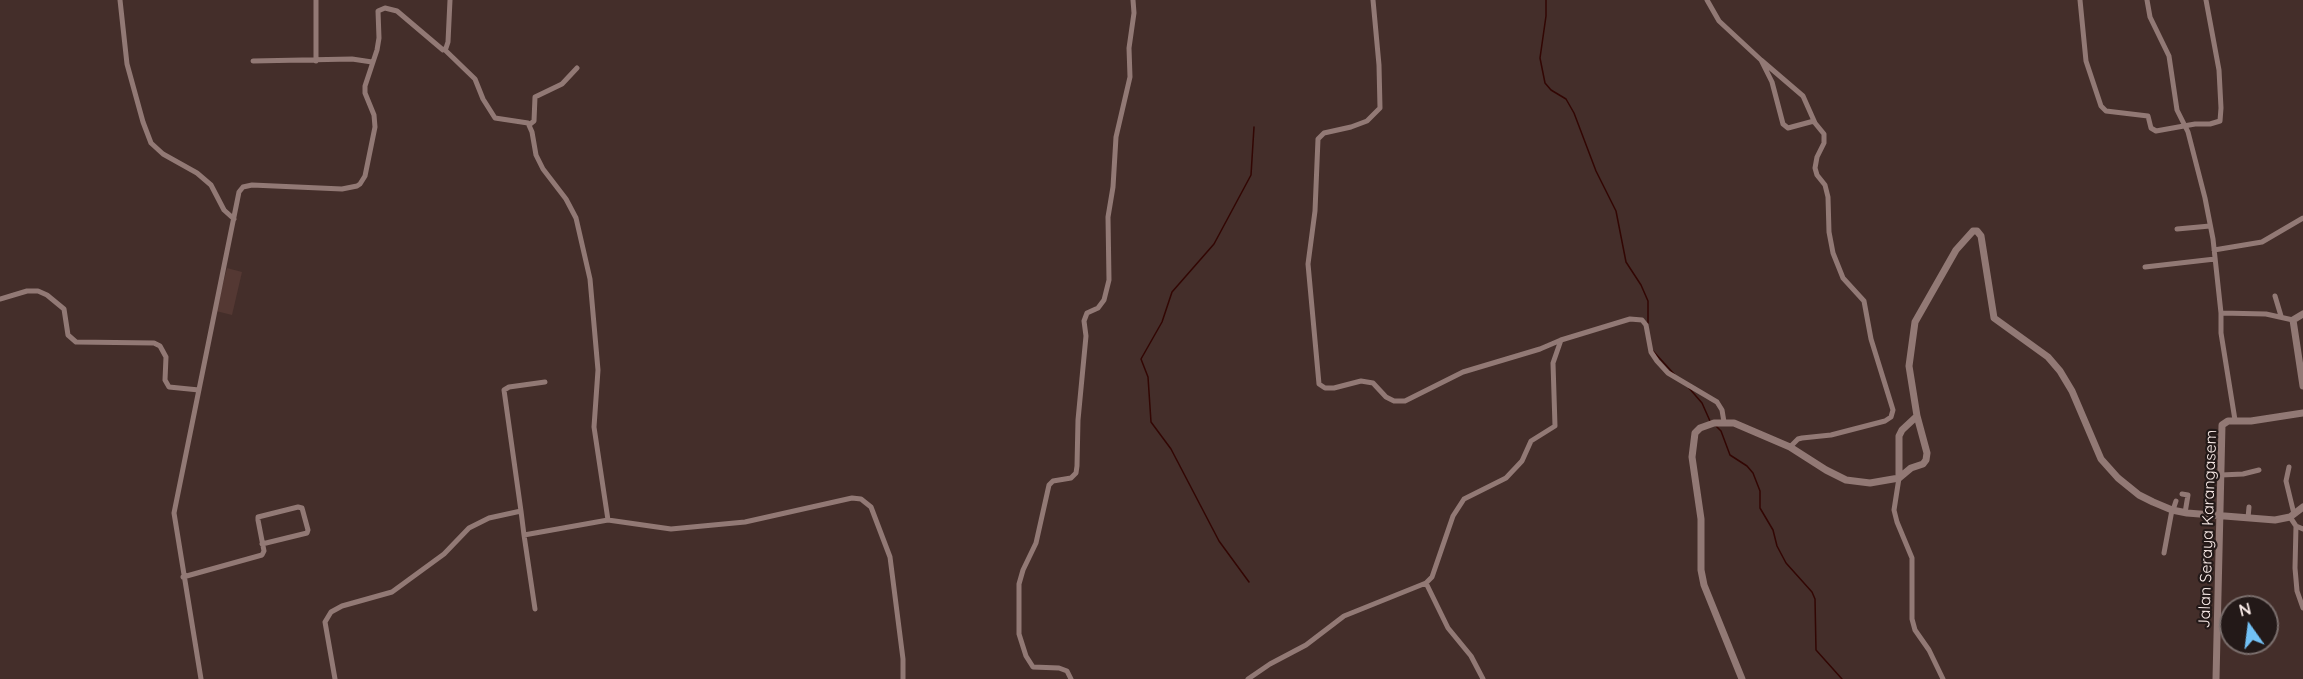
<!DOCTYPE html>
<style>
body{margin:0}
#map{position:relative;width:2303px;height:679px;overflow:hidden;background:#442e2a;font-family:Quicksand,sans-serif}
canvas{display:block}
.north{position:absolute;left:2219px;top:595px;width:60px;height:60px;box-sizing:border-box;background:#231918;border:2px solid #7a6e6c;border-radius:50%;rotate:346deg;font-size:16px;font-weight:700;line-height:24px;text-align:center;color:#fcedea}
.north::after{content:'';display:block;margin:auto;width:21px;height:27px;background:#72c1f5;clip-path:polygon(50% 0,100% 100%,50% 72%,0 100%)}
</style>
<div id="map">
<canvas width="2303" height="679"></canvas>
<div class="north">N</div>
</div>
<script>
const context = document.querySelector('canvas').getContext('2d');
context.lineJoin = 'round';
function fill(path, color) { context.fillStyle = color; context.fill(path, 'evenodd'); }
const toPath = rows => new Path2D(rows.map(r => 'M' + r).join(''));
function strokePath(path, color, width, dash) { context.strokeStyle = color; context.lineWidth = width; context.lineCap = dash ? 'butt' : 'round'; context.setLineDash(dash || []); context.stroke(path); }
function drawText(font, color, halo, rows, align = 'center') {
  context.font = font + ' Quicksand,sans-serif'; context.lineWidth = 4.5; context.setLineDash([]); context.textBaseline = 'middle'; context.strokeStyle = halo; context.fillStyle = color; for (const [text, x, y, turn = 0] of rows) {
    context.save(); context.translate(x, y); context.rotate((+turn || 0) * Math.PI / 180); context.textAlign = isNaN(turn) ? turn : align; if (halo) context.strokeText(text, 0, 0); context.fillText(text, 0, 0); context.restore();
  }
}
fill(toPath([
 [227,268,242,272,232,315,216,311]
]), '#543833');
strokePath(toPath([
 [1546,0,1546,16,1540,58,1545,83,1551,90,1566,99,1574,113,1596,171,1616,211,1626,262,1641,285,1648,301,1648,323],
 [1653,351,1674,374],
 [1689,388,1702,403,1710,421],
 [1716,426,1721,431,1730,455,1747,466,1753,473,1760,491,1760,508,1773,530,1777,546,1786,563,1812,592,1815,599,1816,650,1842,679],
 [1249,582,1219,541,1171,449,1151,422,1148,377,1141,359,1162,322,1172,292,1214,244,1251,175,1254,127]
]), '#320603', 1.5);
strokePath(toPath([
 [120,0,127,64,143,122,151,143,163,154,197,173,211,185,224,210,234,219],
 [316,0,316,61],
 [1373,0,1379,65,1380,108,1367,121,1351,127,1324,133,1318,139,1315,211,1308,264,1319,384,1325,388,1334,388,1361,381,1373,383,1386,397,1394,401,1405,401,1463,372,1540,349,1561,340],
 [1707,0,1719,21,1761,60,1772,82,1783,124,1788,128,1814,121],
 [2080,0,2086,61,2101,106,2106,111,2148,116,2151,128,2156,131,2195,124,2210,124,2220,121,2221,108,2219,70,2206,0],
 [2147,0,2150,17,2169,56,2177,110,2188,132,2205,198,2213,239,2221,313,2221,333,2235,420],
 [445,50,475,79,483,99,495,118,528,123,532,132,536,155,543,169,566,199,576,218,590,279,598,370,594,427,608,520],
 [1761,60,1803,96,1815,123,1824,134,1824,143,1817,157,1815,168,1817,175,1825,185,1828,197,1829,232,1833,253,1843,278,1864,301,1871,339,1893,410,1891,417,1885,421,1831,435,1802,438,1798,439,1790,447],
 [253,61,352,59,372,62],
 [529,125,534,121,535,97,562,84,577,68],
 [2177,229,2210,226],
 [2214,250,2262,242,2303,218],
 [2145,267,2215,259],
 [2275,296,2281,316],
 [0,299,27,291,38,291,47,295,64,309,68,335,76,342,154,343,160,346,166,357,165,380,169,387,199,390],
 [2221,313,2266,314,2293,320],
 [2289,467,2286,481,2294,514],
 [2221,475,2243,474,2259,470],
 [1899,478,1894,510,1897,522,1912,558,1912,619,1915,630,1929,650,1943,679],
 [2182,494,2188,495,2185,513],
 [2173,510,2176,501],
 [521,511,504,390,509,387,545,382],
 [2290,517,2296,526,2303,529],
 [2248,518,2249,507],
 [2296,526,2295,568,2297,591,2303,608],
 [524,535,535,609],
 [2164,553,2172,510],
 [183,577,262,555,264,551,258,520,258,517,298,507,302,508,308,530,307,533,262,544],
 [1426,583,1448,628,1471,656,1483,679],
 [201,679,174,513,239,192,243,187,252,185,342,189,357,186,360,184,365,176,375,127,374,115,365,93,365,86,377,50,379,38,378,11,385,8,397,11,443,50,446,48,448,42,450,0],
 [335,679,325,622,331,612,342,606,392,592,444,554,469,528,489,518,521,511,524,535,608,520,671,529,745,522,852,498,861,499,871,507,890,557,903,659,903,679],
 [1071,679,1067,671,1059,668,1033,667,1026,656,1019,634,1019,584,1023,570,1036,543,1049,485,1053,481,1071,478,1076,473,1077,466,1078,420,1086,336,1084,321,1087,313,1098,308,1104,300,1109,280,1108,217,1113,187,1116,137,1130,77,1129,48,1134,13,1133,0],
 [1248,679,1270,664,1306,645,1344,616,1426,583,1432,577,1453,516,1464,499,1506,478,1522,461,1531,441,1555,426,1553,363,1561,340,1630,319,1642,320,1646,325,1651,352,1657,361,1668,373,1717,402,1722,410,1724,422]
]), '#927975', 5);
strokePath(toPath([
 [2303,314,2293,320,2303,386],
 [1899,478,1911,468,1923,464,1926,460,1927,453,1917,416],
 [1742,679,1704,585,1701,570,1701,519,1692,457,1695,433,1700,428,1714,423,1734,423,1790,447,1826,470,1846,480,1870,483,1899,478,1899,436,1902,430,1917,416,1909,366,1915,322,1956,250,1973,231,1977,231,1981,236,1994,318,2048,357,2060,371,2072,391,2101,459,2118,478,2139,495,2153,502,2172,510,2187,513,2275,520,2290,517,2303,507],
 [2216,679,2222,425,2228,421,2251,421,2303,413]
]), '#927975', 7);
drawText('16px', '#fcedea', '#231918', [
 ["Jalan Seraya Karangasem",2208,529,-88]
]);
</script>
